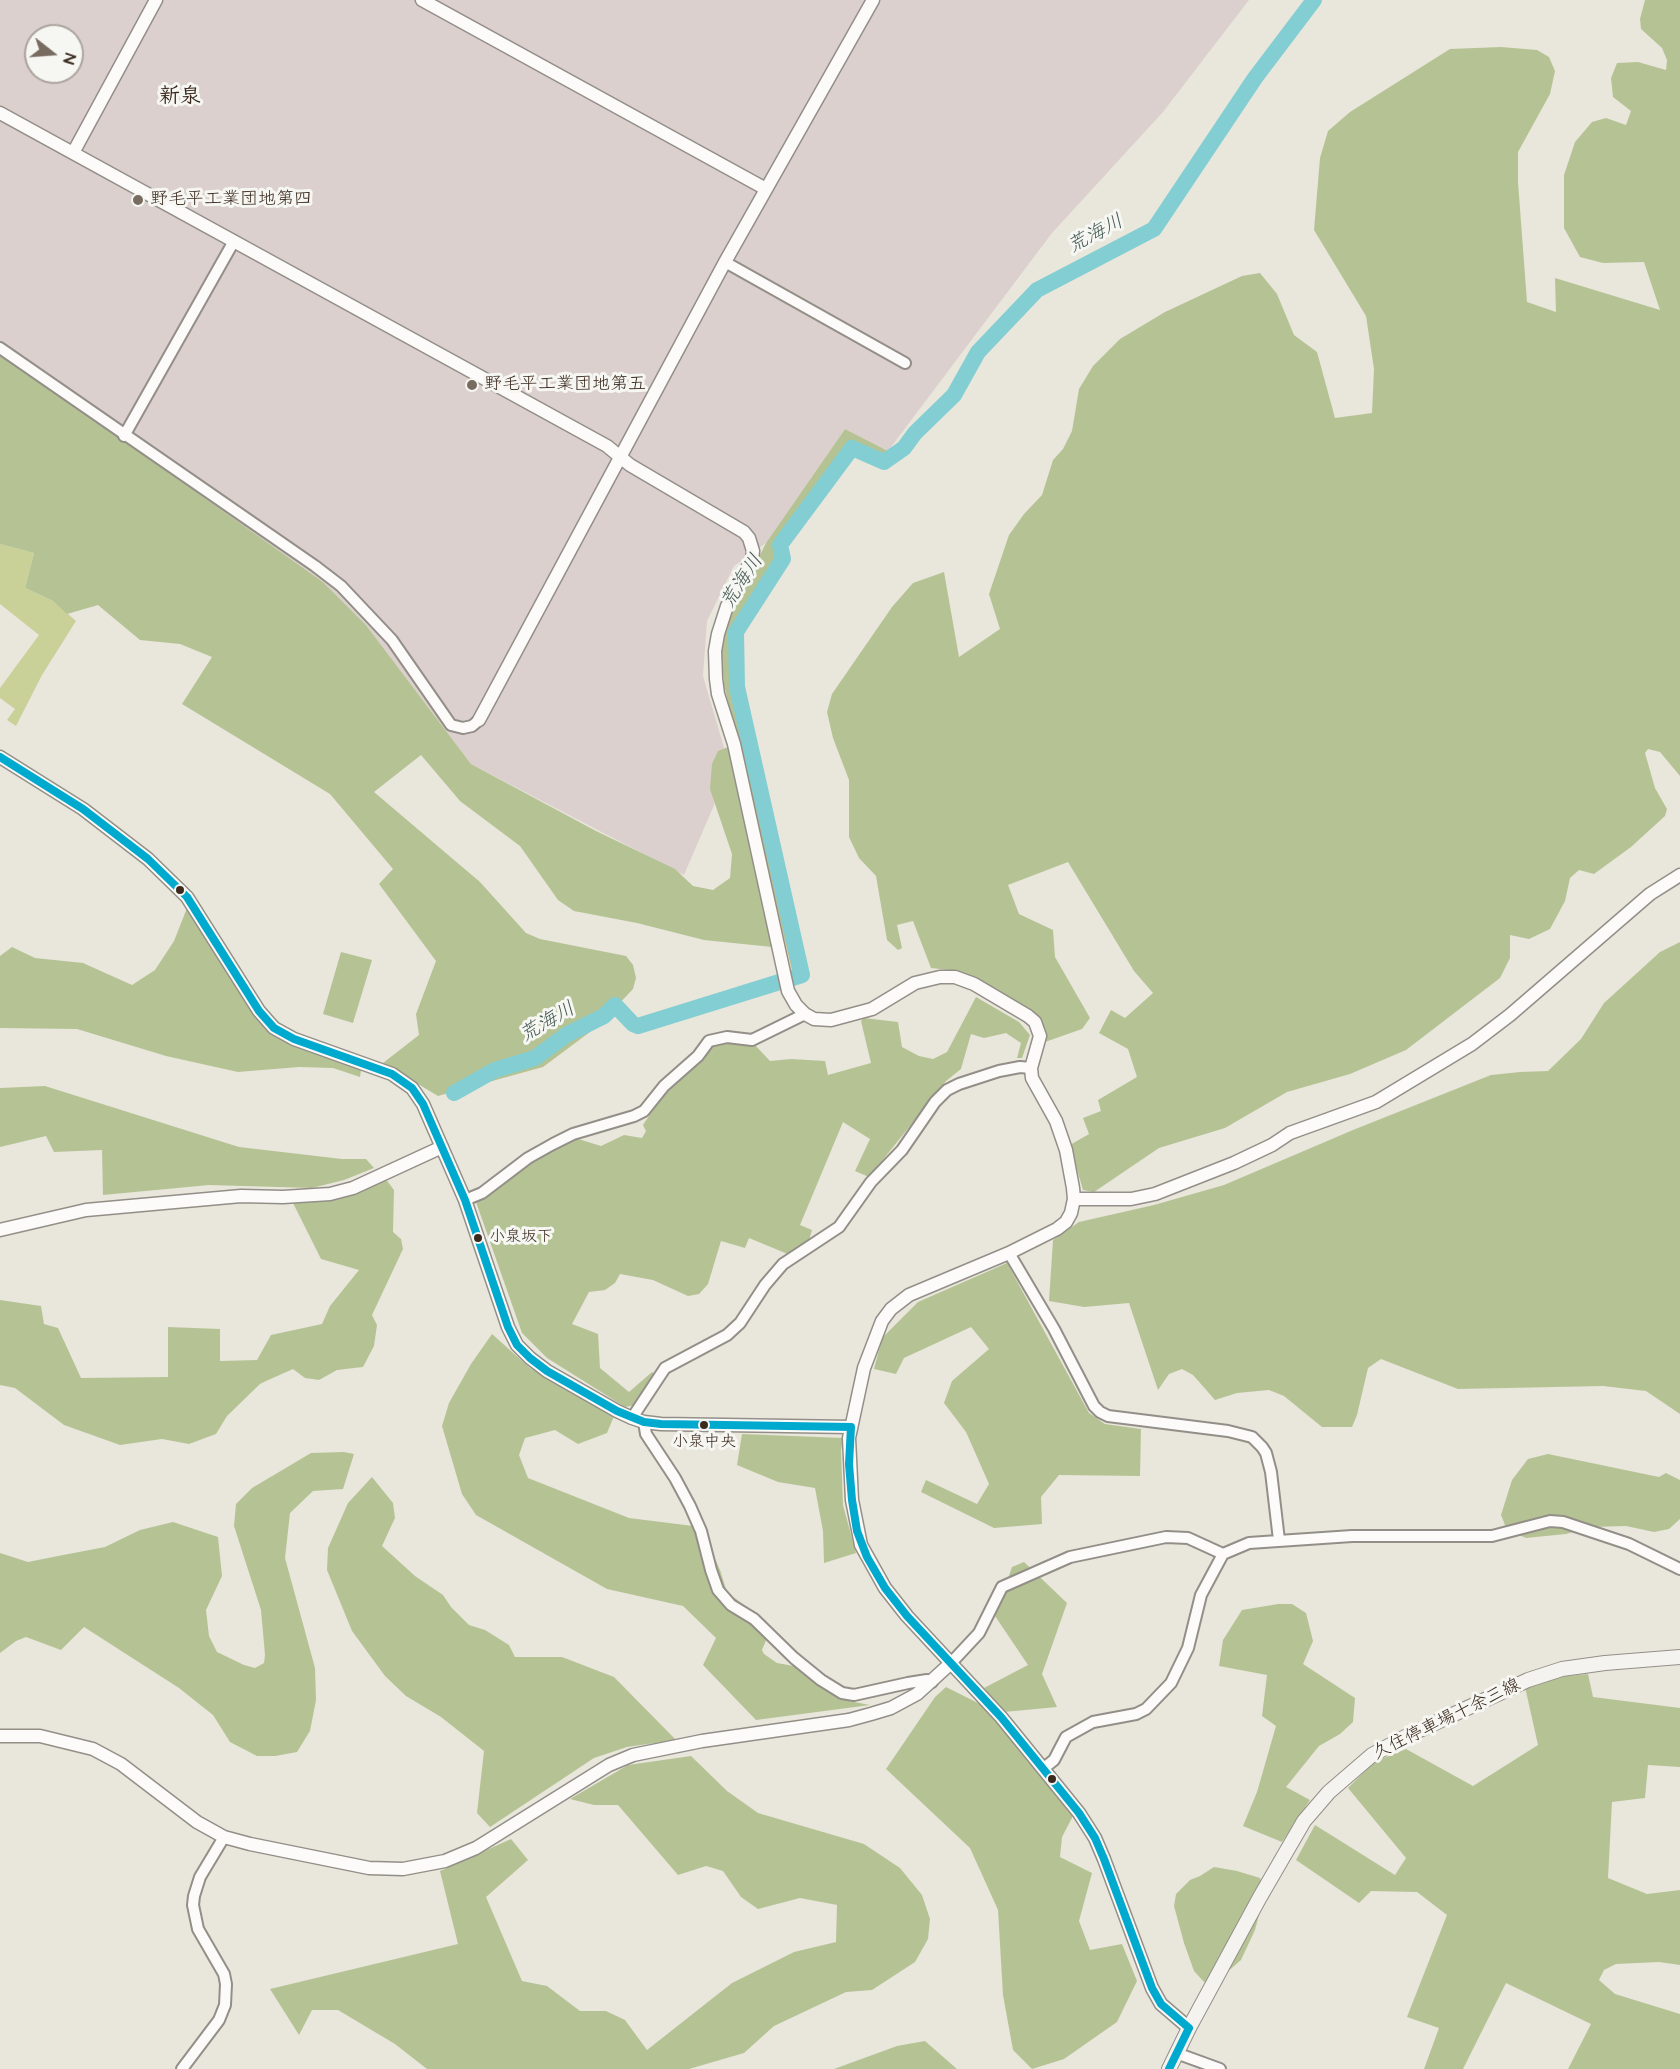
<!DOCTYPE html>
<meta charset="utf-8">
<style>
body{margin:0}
#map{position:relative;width:1680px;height:2069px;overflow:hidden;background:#e9e6dc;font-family:"Architects Daughter",sans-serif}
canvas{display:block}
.north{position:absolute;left:24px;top:24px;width:60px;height:60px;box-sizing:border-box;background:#f6f6f2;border:2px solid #aba49d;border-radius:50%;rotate:107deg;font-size:16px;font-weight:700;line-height:24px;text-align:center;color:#3b2a1e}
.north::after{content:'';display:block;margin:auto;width:21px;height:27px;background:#786c60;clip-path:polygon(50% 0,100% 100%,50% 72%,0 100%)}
</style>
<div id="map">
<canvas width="1680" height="2069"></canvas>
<div class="north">N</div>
</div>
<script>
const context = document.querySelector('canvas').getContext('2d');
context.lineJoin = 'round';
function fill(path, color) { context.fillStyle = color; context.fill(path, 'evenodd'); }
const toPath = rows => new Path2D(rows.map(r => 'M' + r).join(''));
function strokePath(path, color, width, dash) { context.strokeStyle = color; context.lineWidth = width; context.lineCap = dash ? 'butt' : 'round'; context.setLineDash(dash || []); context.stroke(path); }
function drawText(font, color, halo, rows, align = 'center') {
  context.font = font + ' "Architects Daughter","Klee One",sans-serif'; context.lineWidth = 6; context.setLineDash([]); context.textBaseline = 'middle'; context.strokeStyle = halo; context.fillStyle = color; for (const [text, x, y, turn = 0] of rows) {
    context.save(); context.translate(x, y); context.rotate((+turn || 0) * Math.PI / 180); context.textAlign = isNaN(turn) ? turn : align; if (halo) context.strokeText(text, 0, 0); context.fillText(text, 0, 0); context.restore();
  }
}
fill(toPath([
 [0,0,1249,0,1163,112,1052,233,888,451,845,429,766,543,734,566,707,621,703,676,730,768,684,875,471,764,366,625,323,582,0,355],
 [36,36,72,36,72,72,36,72]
]), '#dcd0ce');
fill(toPath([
 [0,544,34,553,25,588,53,601,76,621,42,675,16,726,7,720,15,709,0,698,0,688,39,635,0,604]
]), '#c9d199');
fill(toPath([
 [1645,0,1680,0,1680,776,1660,752,1648,749,1645,753,1655,788,1667,809,1665,816,1631,847,1594,874,1579,870,1570,878,1565,901,1550,929,1529,939,1510,935,1510,958,1500,978,1406,1050,1350,1074,1287,1092,1225,1128,1159,1148,1094,1192,1083,1190,1070,1145,1089,1134,1083,1118,1101,1111,1098,1100,1137,1077,1128,1049,1099,1033,1111,1010,1125,1018,1153,993,1134,971,1068,862,1008,885,1019,914,1053,930,1055,957,1090,1018,1082,1029,1045,1042,1045,1029,1039,1017,978,978,958,971,931,968,913,921,897,925,902,948,898,950,887,940,876,876,859,858,849,837,849,780,833,738,827,712,832,694,892,607,913,583,944,572,959,657,1000,629,989,594,1009,535,1024,514,1042,495,1053,460,1063,449,1072,431,1079,389,1093,366,1120,339,1165,312,1242,276,1260,273,1277,294,1294,335,1317,352,1335,418,1372,413,1374,369,1366,316,1314,230,1320,158,1328,131,1350,112,1450,49,1501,47,1537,50,1549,57,1555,71,1550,94,1518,152,1518,182,1527,302,1556,312,1555,278,1660,310,1644,262,1603,263,1580,257,1564,228,1564,175,1575,142,1592,122,1606,118,1626,125,1631,111,1613,97,1611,78,1617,63,1638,62,1666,70,1667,60,1662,48,1641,29,1640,19],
 [0,353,323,582,366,625,471,764,596,831,675,869,693,886,713,890,730,878,732,854,710,789,712,764,718,751,728,747,772,947,704,940,637,923,574,911,558,900,520,846,460,801,421,755,374,792,480,882,526,933,540,939,626,956,633,965,636,978,633,989,598,1026,543,1067,438,1096,383,1063,419,1035,416,1014,436,961,379,884,393,869,330,794,182,704,212,657,180,644,140,640,98,605,67,614,53,601,25,588,34,553,0,544],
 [845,429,888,451,883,457,850,443,777,544,779,559,734,632,733,687,788,902,798,973,793,975,724,685,721,649,728,619,766,543],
 [187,908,259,1022,285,1041,361,1070,360,1077,333,1068,299,1067,238,1072,166,1056,77,1029,0,1028,0,956,12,947,35,958,83,963,132,985,155,970,174,941],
 [1680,942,1680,1414,1646,1391,1603,1386,1458,1389,1381,1359,1368,1368,1357,1415,1352,1427,1322,1427,1284,1396,1269,1390,1237,1393,1215,1400,1193,1375,1182,1369,1169,1374,1158,1390,1129,1303,1084,1307,1049,1301,1053,1240,1079,1222,1154,1205,1224,1185,1353,1130,1491,1075,1520,1072,1548,1071,1581,1039,1604,1003,1660,952],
 [341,952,372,960,353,1023,323,1014],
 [976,997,1019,1022,1030,1035,1022,1058,1017,1058,1021,1043,1006,1033,984,1038,971,1034,961,1069,946,1081,869,1177,855,1171,870,1139,843,1122,800,1225,812,1230,808,1244,790,1255,749,1238,745,1248,721,1241,708,1284,699,1294,688,1296,653,1280,620,1274,615,1283,605,1290,589,1292,572,1324,598,1334,600,1368,629,1392,652,1372,656,1375,636,1405,625,1407,547,1358,522,1333,476,1202,523,1167,555,1146,575,1138,601,1146,624,1135,642,1138,646,1131,643,1125,660,1099,697,1064,709,1047,717,1042,736,1041,755,1045,770,1061,791,1059,825,1061,828,1075,871,1063,861,1021,864,1018,898,1022,902,1047,919,1056,933,1059,947,1052],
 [45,1086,239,1147,342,1159,366,1159,374,1168,344,1180,312,1188,209,1185,103,1195,102,1150,54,1152,46,1136,0,1147,0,1088],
 [385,1178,394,1190,393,1232,401,1239,403,1249,372,1315,377,1325,374,1346,363,1367,337,1370,319,1380,305,1378,293,1369,266,1381,260,1384,227,1416,216,1434,189,1444,162,1439,120,1445,64,1425,15,1388,0,1385,0,1300,41,1306,44,1324,58,1328,81,1378,168,1377,168,1327,220,1329,220,1361,257,1360,271,1335,322,1324,330,1306,359,1270,321,1259,293,1203,341,1197],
 [1007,1263,1089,1413,1105,1424,1141,1429,1140,1476,1059,1475,1041,1497,1042,1524,994,1528,921,1492,926,1480,977,1504,989,1484,966,1432,944,1403,952,1381,989,1349,971,1327,904,1358,896,1374,874,1369,882,1338,918,1302],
 [492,1334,530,1368,614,1416,607,1433,578,1444,555,1430,525,1438,519,1455,528,1478,629,1518,701,1527,720,1570,727,1592,744,1605,769,1633,762,1650,764,1654,777,1663,794,1666,849,1701,870,1705,756,1720,703,1665,716,1638,683,1606,607,1589,476,1515,462,1494,442,1426,449,1403,471,1364],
 [742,1434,843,1438,841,1451,843,1505,856,1553,824,1563,823,1531,815,1488,778,1482,737,1465],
 [344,1452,354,1454,343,1489,313,1491,290,1513,285,1558,315,1668,316,1700,310,1731,297,1752,275,1756,257,1756,230,1742,213,1715,179,1688,84,1627,61,1650,26,1637,16,1641,0,1653,0,1553,28,1562,58,1556,105,1547,140,1530,173,1522,218,1537,222,1576,206,1610,209,1636,217,1652,244,1665,255,1668,264,1663,265,1655,261,1610,234,1526,236,1504,252,1488,311,1453],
 [1548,1454,1659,1477,1666,1473,1680,1480,1680,1519,1669,1529,1654,1532,1626,1526,1591,1527,1566,1534,1526,1538,1507,1530,1501,1515,1512,1480,1528,1459],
 [372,1477,393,1503,395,1518,382,1546,415,1576,443,1595,451,1607,469,1625,485,1630,509,1645,515,1657,562,1657,614,1677,676,1740,627,1747,594,1758,490,1827,477,1813,484,1751,441,1717,406,1696,385,1676,352,1631,327,1570,328,1548,348,1503],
 [1024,1562,1067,1603,1042,1674,1057,1707,1004,1712,984,1688,1028,1665,995,1616,1012,1567],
 [1278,1604,1292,1604,1306,1613,1313,1641,1303,1664,1355,1698,1353,1722,1340,1734,1319,1746,1286,1787,1310,1800,1282,1842,1243,1826,1257,1792,1276,1726,1262,1716,1267,1675,1219,1666,1223,1640,1242,1610],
 [1588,1674,1593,1697,1680,1708,1680,1767,1648,1765,1645,1798,1612,1802,1608,1878,1647,1894,1680,1890,1680,1965,1659,1962,1616,1964,1604,1970,1599,1980,1615,1994,1680,2014,1680,2069,1568,2069,1591,2024,1506,1983,1463,2069,1424,2069,1439,2028,1407,2017,1447,1915,1417,1892,1371,1891,1359,1903,1296,1860,1315,1825,1395,1875,1406,1858,1348,1788,1374,1762,1406,1749,1473,1786,1538,1745,1525,1687,1558,1677],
 [946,1687,984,1706,1073,1816,1062,1837,1060,1857,1092,1873,1079,1921,1090,1950,1122,1944,1137,1981,1117,2022,1064,2059,1032,2069,1013,2050,1003,1995,998,1910,970,1848,886,1769,935,1697],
 [691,1756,727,1791,758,1813,864,1844,900,1868,922,1895,930,1919,928,1939,915,1962,872,1990,846,1992,774,2026,744,2053,689,2069,427,2069,395,2044,338,2010,312,2010,299,2035,270,1989,458,1944,440,1871,511,1839,528,1860,486,1897,522,1981,547,1986,580,2011,606,2011,625,2020,647,2050,732,1983,794,1952,836,1942,837,1905,800,1898,758,1909,741,1897,723,1871,706,1866,678,1875,618,1805,594,1805,570,1799,628,1765],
 [1214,1867,1237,1871,1260,1878,1265,1893,1255,1930,1241,1960,1218,1980,1204,1982,1194,1971,1184,1943,1174,1906,1176,1894,1190,1880,1200,1876],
 [925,2041,957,2069,834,2069,897,2046]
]), '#b5c394');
strokePath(toPath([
 [454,1093,495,1070,535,1058,566,1035,604,1016,615,1005,633,1024,638,1026,802,975,737,687,736,632,783,559,780,545,852,448,884,462,904,448,915,433,954,395,978,352,1037,290,1154,229,1255,78,1314,0]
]), '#83ced2', 16);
const minor = toPath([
 [725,262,905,363],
 [0,348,315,566,341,586,392,640,451,725,463,728,472,726,479,720],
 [124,436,234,241],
 [465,1200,482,1193,528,1158,553,1144,573,1134,634,1116,644,1111,664,1086,698,1056,709,1041,727,1037,752,1040,805,1014],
 [1009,1253,1054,1329,1094,1406,1100,1412,1108,1416,1228,1431,1252,1437,1262,1447,1266,1453,1271,1472,1279,1540],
 [632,1418,665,1368,727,1335,740,1323,765,1285,783,1264,839,1227,871,1182,902,1150,935,1102,947,1090,959,1084,999,1071,1020,1067,1031,1068],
 [644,1422,646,1434,675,1478,690,1506,701,1531,711,1570,718,1590,731,1605,754,1619,794,1658,821,1680,842,1693,854,1695,908,1683,927,1680,932,1682],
 [951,1663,979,1633,1002,1587,1070,1557,1166,1537,1188,1538,1223,1554],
 [1044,1768,1054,1760,1066,1737,1093,1722,1136,1714,1146,1709,1171,1683,1188,1648,1201,1595,1223,1554,1249,1543,1352,1536,1492,1536,1550,1521,1563,1522,1629,1544,1680,1569],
 [1176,2053,1220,2069],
 [182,2069,219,2020,225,2005,226,1984,224,1974,198,1929,193,1905,194,1896,200,1877,224,1837]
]);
const tertiary = toPath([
 [422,0,766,189],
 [0,113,607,446,630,465,744,532,749,538,753,551,752,559,727,606,718,634,715,651,716,679,718,694,734,744,788,991,796,1005,805,1014,814,1019,831,1020,872,1009,915,983,940,977,955,977,974,984,1028,1016,1035,1022,1040,1036,1031,1068,1032,1078,1056,1121,1066,1150,1073,1188,1074,1199,1071,1213,1066,1222,1057,1229,1009,1253,909,1295,891,1309,882,1321,864,1368,849,1438,852,1500,861,1545,885,1588,907,1616,1001,1717,1079,1813,1095,1838,1104,1859,1152,1988,1161,2004,1189,2028],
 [73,153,156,0],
 [479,720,725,262,873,0],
 [0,757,83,809,148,859,187,897,259,1011,274,1028,294,1039,392,1074,412,1088,423,1104,465,1200,508,1327,517,1345,530,1358,547,1371,617,1411,632,1418,644,1422,661,1424,851,1427],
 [1074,1199,1131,1199,1155,1194,1234,1163,1272,1145,1290,1133,1376,1102,1472,1044,1510,1015,1650,894,1680,875],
 [0,1230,86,1210,241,1196,283,1197,330,1194,353,1188,442,1147],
 [0,1736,40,1736,93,1749,121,1764,197,1822,224,1837,250,1844,369,1868,403,1869,445,1861,476,1848,609,1765,633,1755,702,1741,849,1720,871,1714,891,1708,917,1694,951,1663]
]);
const secondary = toPath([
 [1169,2069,1189,2028,1260,1897,1304,1821,1329,1792,1372,1755,1411,1734,1528,1680,1562,1669,1605,1663,1680,1657]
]);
strokePath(minor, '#938f88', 14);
strokePath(tertiary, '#938f88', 15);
strokePath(secondary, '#938f88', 16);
strokePath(minor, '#fcfbfa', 10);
strokePath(tertiary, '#fcfbfa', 12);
strokePath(secondary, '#f5f3ef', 14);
strokePath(toPath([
 [0,757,83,809,148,859,187,897,259,1011,274,1028,294,1039,392,1074,412,1088,423,1104,465,1200,508,1327,517,1345,530,1358,547,1371,617,1411,644,1422,661,1424,851,1427],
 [851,1427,849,1464,852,1500,857,1531,867,1557,885,1588,907,1616,1001,1717,1079,1813,1095,1838,1104,1859,1152,1988,1161,2004,1189,2028],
 [1169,2069,1189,2028]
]), '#00a9ce', 8);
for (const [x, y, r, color] of [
 [138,200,6,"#786c60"],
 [472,385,6,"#786c60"],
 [180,890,5,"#3b2a1e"],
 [478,1238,5,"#3b2a1e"],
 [704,1425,5,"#3b2a1e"],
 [1052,1779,5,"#3b2a1e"]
]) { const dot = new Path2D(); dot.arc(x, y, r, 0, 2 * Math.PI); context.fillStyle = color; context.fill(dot); strokePath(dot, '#f6f6f2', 2); }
drawText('16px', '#3b2a1e', '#f6f6f2', [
 ["小泉坂下",489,1238],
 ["小泉中央",704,1443,"center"]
], 'left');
drawText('18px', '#3b2a1e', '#f6f6f2', [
 ["野毛平工業団地第四",150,200],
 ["野毛平工業団地第五",484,385]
], 'left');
drawText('18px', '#3b2a1e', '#f6f6f2', [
 ["久住停車場十余三線",1447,1720,-26]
]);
drawText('italic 20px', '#435853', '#f6f6f2', [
 ["荒海川",1096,235,-28],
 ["荒海川",743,582,-57],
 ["荒海川",548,1023,-30]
]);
drawText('bold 21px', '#3b2a1e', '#f6f6f2', [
 ["新泉",180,98]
]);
</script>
